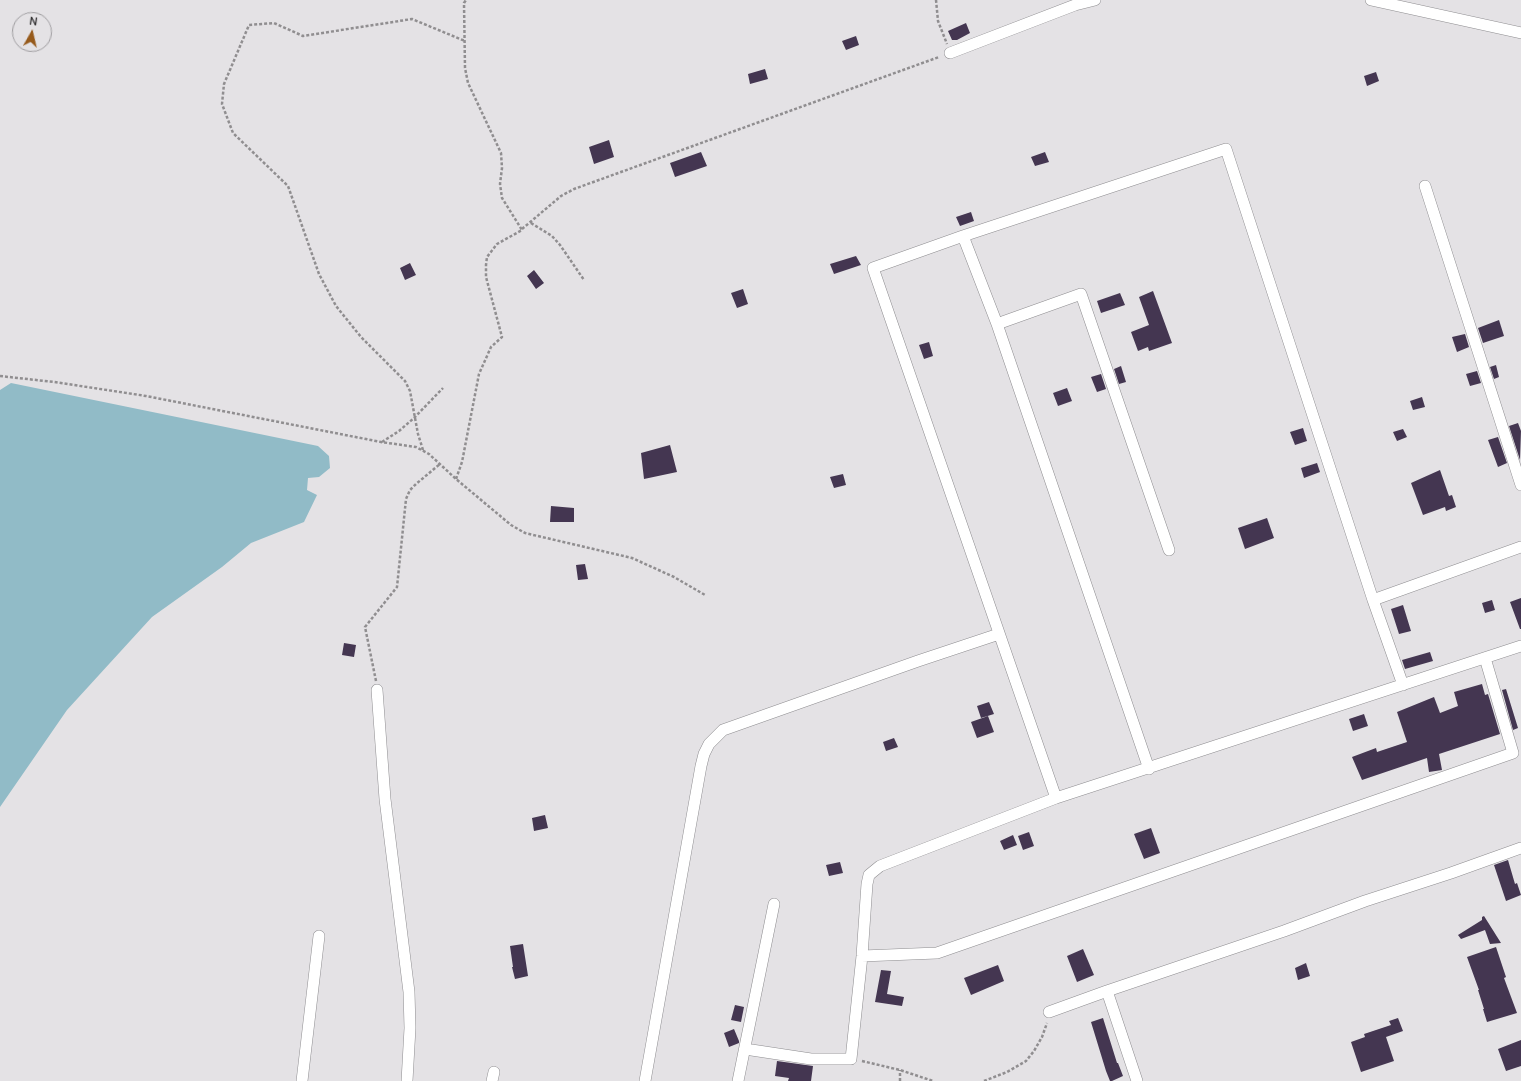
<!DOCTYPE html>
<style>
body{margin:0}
#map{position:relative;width:1521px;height:1081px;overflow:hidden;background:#e4e2e5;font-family:Manrope,sans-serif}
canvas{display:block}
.north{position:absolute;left:12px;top:12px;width:40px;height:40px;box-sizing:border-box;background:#e4e2e5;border:1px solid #9e9c9f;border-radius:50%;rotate:8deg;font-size:11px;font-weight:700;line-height:16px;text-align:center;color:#353435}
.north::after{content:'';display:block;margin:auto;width:14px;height:18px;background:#965a1b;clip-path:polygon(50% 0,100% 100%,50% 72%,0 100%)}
</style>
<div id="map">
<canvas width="1521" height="1081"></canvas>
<div class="north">N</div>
</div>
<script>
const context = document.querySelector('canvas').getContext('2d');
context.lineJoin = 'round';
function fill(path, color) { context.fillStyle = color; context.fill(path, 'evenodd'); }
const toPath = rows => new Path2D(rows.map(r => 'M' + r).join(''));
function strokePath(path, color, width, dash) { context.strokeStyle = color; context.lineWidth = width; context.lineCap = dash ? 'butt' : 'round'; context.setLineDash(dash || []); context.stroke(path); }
fill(toPath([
 [11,383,318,446,329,456,330,468,319,477,308,478,307,490,317,495,304,522,251,543,222,567,152,617,67,710,0,807,0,390]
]), '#91bbc7');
fill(toPath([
 [966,23,970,33,957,40,952,40,948,31],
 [856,36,859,45,846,50,842,41],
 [765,69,768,79,750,84,748,74],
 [1376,72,1379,81,1367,86,1364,76],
 [609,140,614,157,594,164,589,147],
 [701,152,707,166,675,177,670,163],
 [1045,152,1049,162,1035,166,1031,157],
 [971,212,974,221,960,226,956,217],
 [856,256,861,265,834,274,830,264],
 [410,263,416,275,405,280,400,268],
 [534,270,544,283,536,289,527,276],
 [743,289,748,304,737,308,731,293],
 [1153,291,1172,343,1149,351,1148,347,1138,351,1131,332,1149,325,1139,297],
 [1120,293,1125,305,1101,313,1097,301],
 [1499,320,1504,336,1483,343,1478,328],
 [1465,334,1469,347,1457,352,1452,337],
 [929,342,933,356,924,359,919,345],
 [1496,365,1499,377,1494,379,1490,367],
 [1121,366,1126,382,1119,384,1114,369],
 [1477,371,1481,383,1470,386,1466,374],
 [1101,374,1106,389,1097,392,1091,377],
 [1067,388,1072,401,1058,406,1053,393],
 [1422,397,1425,407,1413,410,1410,401],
 [1518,423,1521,431,1520,460,1509,426],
 [1303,428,1307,441,1295,445,1290,432],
 [1403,429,1407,437,1397,441,1393,432],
 [1498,437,1507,463,1498,467,1488,440],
 [670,445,677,472,644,479,641,453],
 [1317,463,1320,472,1304,478,1301,468],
 [1440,470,1449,496,1452,495,1456,507,1446,511,1445,507,1423,515,1411,483],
 [843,474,846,485,834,488,830,477],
 [551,506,574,508,574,522,550,522],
 [1267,518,1274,538,1245,549,1238,528],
 [585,564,588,579,578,580,576,565],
 [1521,598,1521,629,1520,629,1510,602],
 [1492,600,1495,610,1485,613,1482,603],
 [1403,605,1411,631,1399,634,1391,609],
 [344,643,356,645,354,657,342,655],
 [1430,652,1433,661,1405,669,1402,660],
 [1482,684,1485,695,1488,694,1500,734,1439,754,1442,770,1429,772,1427,758,1362,780,1352,757,1376,748,1377,752,1407,742,1397,712,1434,697,1440,713,1458,706,1454,692],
 [1506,689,1518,728,1513,730,1502,690],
 [989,702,994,714,981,718,977,706],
 [1364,714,1368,726,1353,731,1349,719],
 [988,716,994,732,977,738,971,722],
 [894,738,898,747,886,751,883,742],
 [545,815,548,828,534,831,532,818],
 [1151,828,1160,853,1144,859,1134,834],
 [1029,832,1034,846,1023,850,1018,836],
 [1013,835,1017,845,1004,850,1000,841],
 [1508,860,1515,884,1517,883,1521,895,1506,901,1494,865],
 [840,862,843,873,829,876,826,865],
 [1484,916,1501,943,1490,944,1485,930,1461,939,1458,935,1482,920,1482,917],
 [523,944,528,976,515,979,512,967,513,967,510,946],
 [1496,947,1506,977,1504,978,1517,1013,1487,1022,1483,1009,1484,1009,1478,990,1479,990,1467,957],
 [1083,949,1094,975,1077,982,1067,956],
 [1306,963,1310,976,1298,980,1295,968],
 [998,965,1004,981,971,995,964,978],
 [881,970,891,971,887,994,904,997,902,1006,875,1002],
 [735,1005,744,1007,741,1022,731,1020],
 [1103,1018,1117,1063,1118,1063,1123,1076,1112,1081,1110,1081,1106,1071,1091,1022],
 [1398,1018,1403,1031,1386,1037,1394,1061,1361,1072,1351,1042,1365,1037,1364,1034,1391,1025,1389,1021],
 [734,1029,739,1041,739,1043,729,1047,724,1033],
 [1521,1040,1521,1066,1506,1071,1498,1049],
 [777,1061,813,1066,811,1081,788,1081,789,1078,775,1076]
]), '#443651');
const street = toPath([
 [1371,0,1521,33],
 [950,53,1075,5,1095,0],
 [1425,186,1521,485],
 [963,236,997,324,1149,769],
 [997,324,1081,294,1169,550],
 [1373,600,1521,547],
 [377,690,385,799,409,992,410,1028,407,1081],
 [1056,798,873,268,963,236,1226,149,1373,600,1403,685],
 [862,956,937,953,1513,753,1485,658],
 [1049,1012,1107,991],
 [745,1049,811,1059,851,1059,862,956,867,884,869,875,880,866,1056,798,1521,646],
 [302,1081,319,936],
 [492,1081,494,1072],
 [645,1081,701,766,704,754,709,744,723,730,918,661,999,634],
 [738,1081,774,904],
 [1137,1081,1107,991,1284,931,1365,901,1451,873,1521,848]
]);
strokePath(street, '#8e8d90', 12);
strokePath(toPath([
 [936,0,938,21,947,44],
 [531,223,552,236,560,245,584,280],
 [522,229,561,196,574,189,939,57],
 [0,376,54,382,146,396,381,442,416,447,429,454,456,479,511,525,525,533,632,558,674,577,705,595],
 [382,442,399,431,414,418,443,388],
 [423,450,418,434,410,391,405,381,361,337,336,306,319,274,288,186,233,133,222,104,224,84,249,25,274,23,303,36,412,19,465,41],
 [456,479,462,462,479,374,491,347,502,337,486,277,486,265,487,257,497,244,522,230,502,198,500,184,502,168,501,153,468,83,465,68,464,3,466,0],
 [376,681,365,627,397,587,406,499,410,490,416,484,440,464],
 [862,1061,900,1070,933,1081],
 [900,1081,900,1070],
 [984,1081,1007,1072,1026,1061,1034,1051,1042,1037,1047,1023]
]), '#908e90', 2.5, [3, 2]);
strokePath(street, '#fff', 11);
</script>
